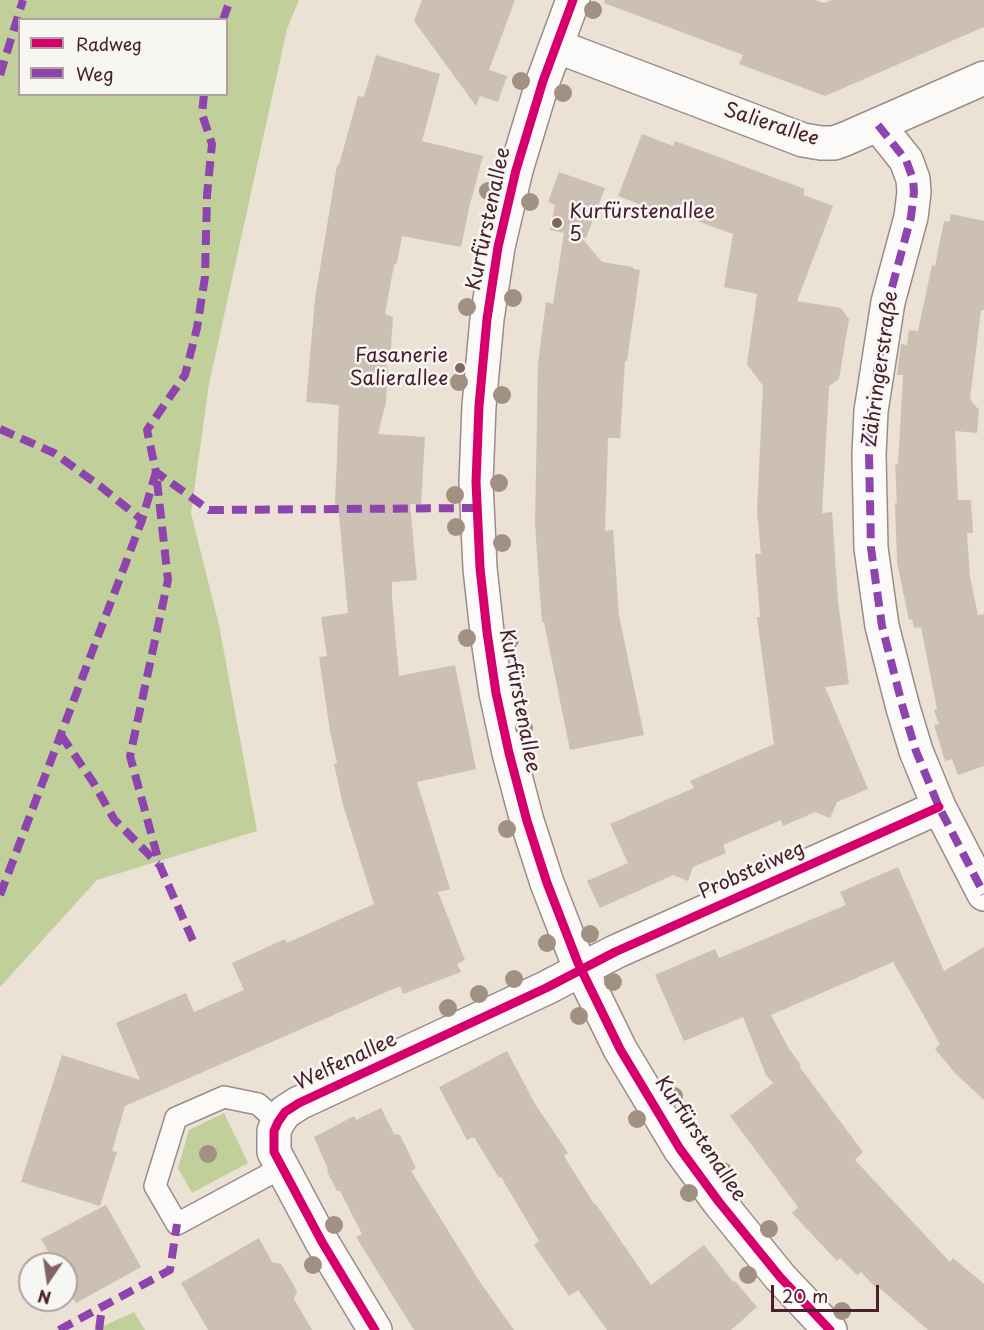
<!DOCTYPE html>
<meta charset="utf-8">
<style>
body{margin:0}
#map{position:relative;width:984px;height:1330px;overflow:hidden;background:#ece1d5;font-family:"Playpen Sans",sans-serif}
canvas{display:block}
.legend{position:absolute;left:18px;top:18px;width:210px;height:78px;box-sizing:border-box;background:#f6f6f2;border:2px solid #b1a0a2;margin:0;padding:8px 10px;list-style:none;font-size:18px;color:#4a1f2b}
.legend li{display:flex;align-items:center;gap:12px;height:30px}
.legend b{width:30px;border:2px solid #b1a0a2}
.north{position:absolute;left:18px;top:1252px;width:60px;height:60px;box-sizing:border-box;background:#f6f6f2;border:2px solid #b1a0a2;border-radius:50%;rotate:193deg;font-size:16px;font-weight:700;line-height:24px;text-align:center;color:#4a1f2b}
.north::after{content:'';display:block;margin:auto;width:21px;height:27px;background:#836366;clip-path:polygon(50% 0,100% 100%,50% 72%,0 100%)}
.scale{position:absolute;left:771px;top:1285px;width:108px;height:27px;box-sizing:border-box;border:3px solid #4a1f2b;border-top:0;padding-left:8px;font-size:18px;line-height:21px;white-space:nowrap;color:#4a1f2b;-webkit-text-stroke:4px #f6f6f2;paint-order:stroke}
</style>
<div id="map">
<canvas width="984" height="1330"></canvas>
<ul class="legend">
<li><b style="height:8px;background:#d6006c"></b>Radweg</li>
<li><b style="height:8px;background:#8e44ad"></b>Weg</li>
</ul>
<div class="north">N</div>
<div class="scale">20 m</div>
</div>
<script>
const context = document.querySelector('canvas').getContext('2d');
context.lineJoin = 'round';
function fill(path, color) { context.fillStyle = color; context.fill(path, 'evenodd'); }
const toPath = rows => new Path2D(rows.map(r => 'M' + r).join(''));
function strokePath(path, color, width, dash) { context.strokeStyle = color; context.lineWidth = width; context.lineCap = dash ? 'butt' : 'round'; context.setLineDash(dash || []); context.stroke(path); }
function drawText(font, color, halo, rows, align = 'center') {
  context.font = font + ' "Playpen Sans",sans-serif'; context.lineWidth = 5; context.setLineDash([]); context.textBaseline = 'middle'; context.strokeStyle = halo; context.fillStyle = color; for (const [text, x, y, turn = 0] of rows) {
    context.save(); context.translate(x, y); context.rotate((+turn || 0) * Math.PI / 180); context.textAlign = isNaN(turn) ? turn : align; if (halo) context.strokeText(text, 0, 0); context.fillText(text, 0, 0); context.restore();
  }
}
fill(toPath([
 [0,0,299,0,287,29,209,384,191,513,219,625,257,831,97,880,0,987],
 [20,20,226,20,226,94,20,94],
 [224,1113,248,1163,192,1193,178,1168,189,1130],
 [134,1312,145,1330,96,1330,99,1328]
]), '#c1d09b');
fill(toPath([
 [422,0,515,0,489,70,507,76,498,102,480,96,476,106,414,21],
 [605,0,815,0,824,3,832,0,984,0,984,27,825,96,739,64,743,55,604,3],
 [376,55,440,74,422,141,483,156,469,208,461,247,402,236,397,263,394,265,385,314,393,317,391,348,386,365,388,371,386,402,378,434,425,437,421,504,410,504,417,580,392,582,392,598,399,676,455,665,476,769,417,782,450,889,438,892,465,960,457,964,461,972,403,994,400,986,125,1106,112,1151,117,1152,100,1206,21,1182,62,1055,140,1080,116,1023,186,993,194,1012,244,990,232,963,285,939,287,943,374,904,343,805,334,764,337,763,330,731,319,657,327,656,321,617,348,613,338,505,335,505,339,405,306,402,315,299,337,165,339,165,358,96,364,97],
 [642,134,673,146,675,141,805,189,803,195,833,206,797,301,841,308,849,319,839,379,829,386,822,513,832,512,838,601,849,684,825,687,868,789,837,802,830,818,815,812,783,826,781,820,723,845,726,853,693,867,688,881,673,875,600,908,587,881,628,863,610,824,694,788,690,781,774,744,757,617,760,617,755,554,761,554,757,511,763,386,747,364,757,294,724,287,733,234,686,217,684,221,618,196],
 [559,172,605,188,586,238,581,237,602,262,633,267,633,269,640,270,627,361,625,361,620,438,608,438,605,531,613,530,619,616,644,735,570,750,544,622,542,623,535,524,538,364,546,302,553,304,564,233,550,230,555,205,548,202],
 [951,214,984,221,984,310,981,310,970,399,979,410,977,433,955,431,958,500,971,500,973,533,967,533,970,577,978,615,984,614,984,766,958,775,952,759,945,761,934,725,939,724,934,710,937,709,921,627,914,628,912,619,909,620,897,562,895,503,897,503,895,465,898,464,903,375,897,375,901,344,907,345,909,330,918,331,932,265,935,266,944,221,949,222],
 [898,867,944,971,984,947,984,1100,956,1074,935,1049,940,1044,893,962,771,1015,789,1049,801,1065,799,1066,863,1152,855,1160,950,1262,953,1258,984,1284,984,1330,928,1330,877,1286,875,1287,861,1272,857,1275,840,1258,837,1261,792,1213,798,1207,730,1116,773,1083,766,1075,743,1017,684,1041,655,975,715,949,719,958,846,905,840,892],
 [507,1051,535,1104,568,1153,564,1156,594,1204,595,1203,651,1285,704,1245,733,1282,735,1281,757,1307,731,1330,607,1330,578,1290,569,1296,534,1245,539,1241,501,1177,499,1178,474,1137,467,1140,439,1087],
 [381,1108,394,1134,400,1135,416,1168,411,1171,480,1282,514,1330,414,1330,356,1237,362,1234,340,1191,337,1191,327,1171,328,1169,314,1137,354,1116,356,1120],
 [106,1205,141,1267,76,1303,66,1285,66,1264,55,1264,41,1239],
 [259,1238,272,1262,281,1264,289,1277,297,1291,294,1299,312,1330,208,1330,181,1283]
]), '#ccbfb3');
const lane = toPath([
 [278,1122,258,1104,224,1097,176,1118,155,1186,177,1224,281,1168]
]);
const street = toPath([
 [573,0,543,81,516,170,498,247,487,319,479,406,476,482,480,568,487,632,496,693,509,753,527,821,547,883,578,963,620,1049,680,1149,719,1202,780,1277,830,1330],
 [556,46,803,140,821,143,834,143,845,139,984,78],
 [878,125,906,160,913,179,914,192,911,217,888,302,871,411,869,455,871,548,882,626,903,708,916,751,939,807,984,894],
 [375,1330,322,1242,274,1152,274,1131,278,1122,285,1112,299,1103,546,988,615,952,939,807]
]);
strokePath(lane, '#9a8d89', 24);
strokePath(street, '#9a8d89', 36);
strokePath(lane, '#fcfaf9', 21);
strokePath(street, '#fcfaf9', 33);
strokePath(toPath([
 [223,20,230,0],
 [0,75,23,0],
 [204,94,202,114,212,144,207,195,205,277,197,328,185,375,147,430,156,472,209,510,477,508],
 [878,125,906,160,913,179,914,192,911,217,888,302,871,411,869,455,871,548,882,626,903,708,916,751,939,807,984,894],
 [0,429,54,453,100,486,142,520],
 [61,735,93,782,114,819,158,864],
 [0,895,142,520,156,472,168,580,130,756,160,866,194,943],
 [59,1330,170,1270,177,1224],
 [99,1330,102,1307]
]), '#8e44ad', 8, [15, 8]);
strokePath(toPath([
 [573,0,543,81,516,170,498,247,487,319,479,406,476,482,480,568,487,632,496,693,509,753,527,821,547,883,578,963,620,1049,680,1149,719,1202,780,1277,830,1330],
 [375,1330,322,1242,274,1152,274,1131,278,1122,285,1112,299,1103,546,988,615,952,939,807]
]), '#d6006c', 9);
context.fillStyle = '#a19182';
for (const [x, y] of [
 [593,10],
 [521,81],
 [563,93],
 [488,191],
 [530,202],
 [513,298],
 [467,307],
 [459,382],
 [502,395],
 [499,483],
 [455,495],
 [456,527],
 [502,543],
 [467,638],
 [510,640],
 [524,728],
 [507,829],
 [590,934],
 [547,943],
 [514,979],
 [613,982],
 [479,994],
 [448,1008],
 [579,1016],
 [674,1096],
 [637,1119],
 [208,1154],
 [723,1171],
 [689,1193],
 [334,1225],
 [769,1229],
 [313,1265],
 [748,1275],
 [842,1311]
]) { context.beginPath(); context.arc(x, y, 9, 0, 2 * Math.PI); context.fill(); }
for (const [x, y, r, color] of [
 [557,223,6,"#836366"],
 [460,368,6,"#836366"]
]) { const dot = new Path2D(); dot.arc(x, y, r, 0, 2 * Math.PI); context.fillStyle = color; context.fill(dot); strokePath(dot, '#f6f6f2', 2); }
drawText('20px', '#4a1f2b', '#f6f6f2', [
 ["Salierallee",771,125,18],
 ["Kurfürstenallee",489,219,-78],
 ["Zähringerstraße",881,369,-82],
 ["Kurfürstenallee",519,701,79],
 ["Probsteiweg",752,871,-24],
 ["Welfenallee",346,1062,-25],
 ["Kurfürstenallee",700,1139,56]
]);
drawText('20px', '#4a1f2b', '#f6f6f2', [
 ["Kurfürstenallee",569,212],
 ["5",569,235],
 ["Fasanerie",448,356,"right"],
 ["Salierallee",448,379,"right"]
], 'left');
</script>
